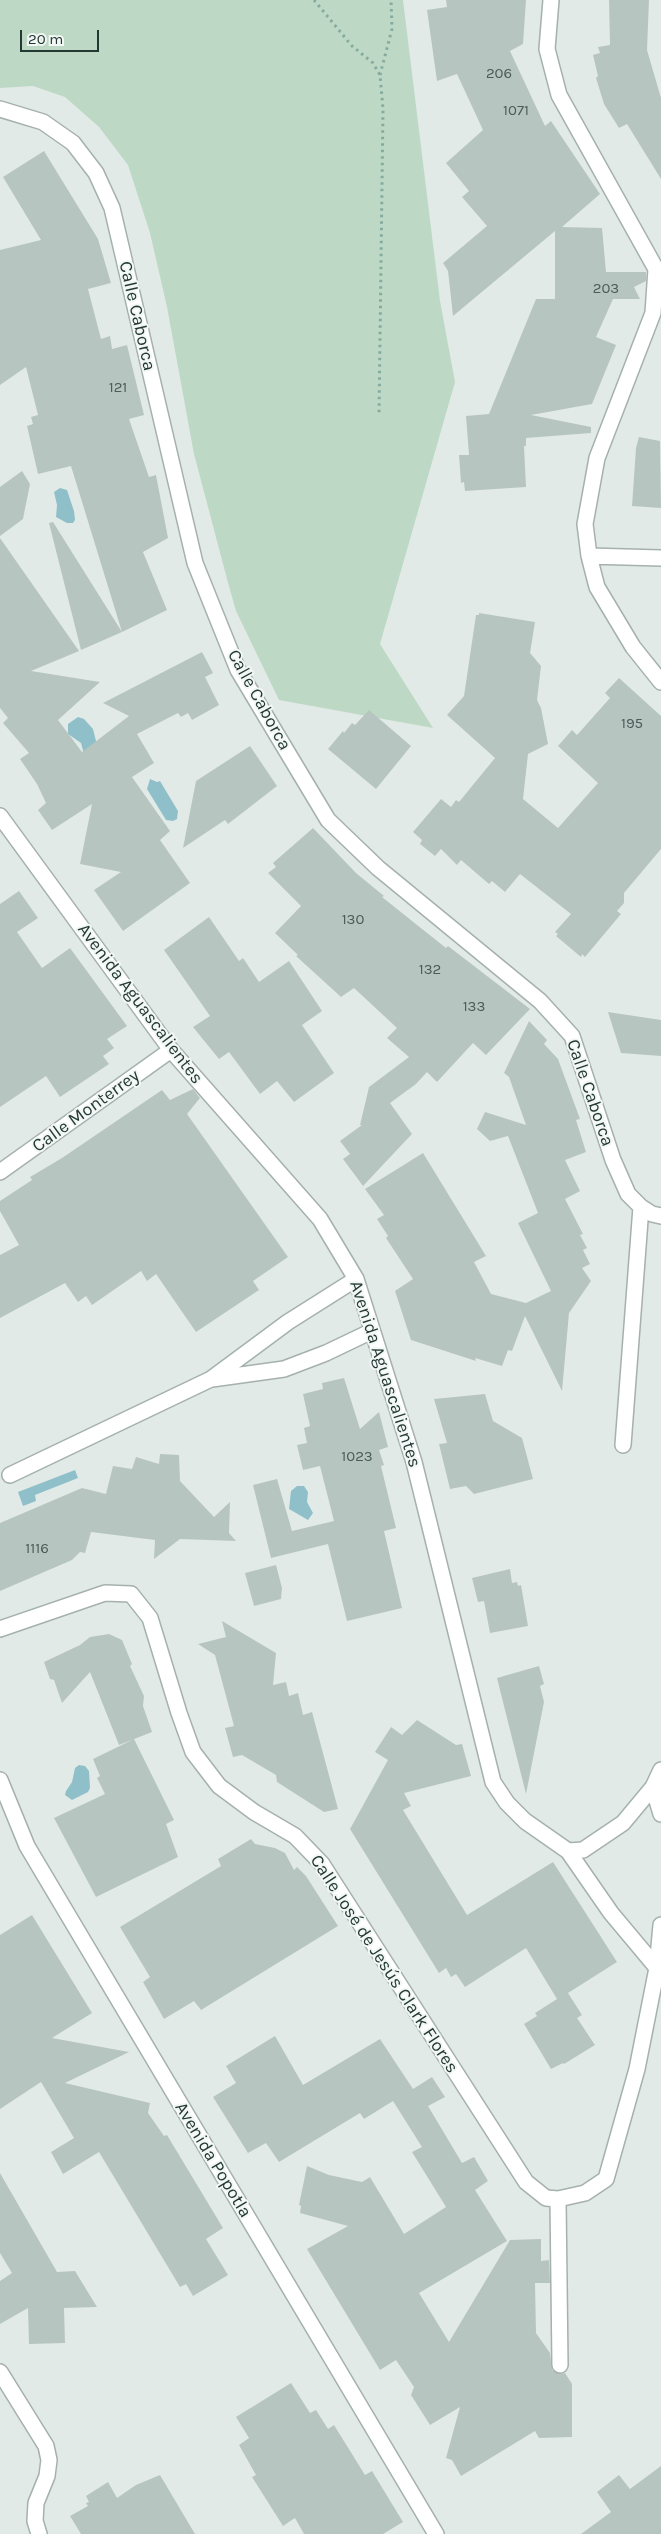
<!DOCTYPE html>
<meta charset="utf-8">
<style>
body{margin:0}
#map{position:relative;width:661px;height:2534px;overflow:hidden;background:#e2eae7;font-family:Karla,sans-serif}
canvas{display:block}
.scale{position:absolute;left:20px;top:30px;width:79px;height:22px;box-sizing:border-box;border:2px solid #243934;border-top:0;padding-left:6px;font-size:15px;line-height:18px;white-space:nowrap;color:#243934;-webkit-text-stroke:4px #f2f7f5;paint-order:stroke}
</style>
<div id="map">
<canvas width="661" height="2534"></canvas>
<div class="scale">20 m</div>
</div>
<script>
const context = document.querySelector('canvas').getContext('2d');
context.lineJoin = 'round';
function fill(path, color) { context.fillStyle = color; context.fill(path, 'evenodd'); }
const toPath = rows => new Path2D(rows.map(r => 'M' + r).join(''));
function strokePath(path, color, width, dash) { context.strokeStyle = color; context.lineWidth = width; context.lineCap = dash ? 'butt' : 'round'; context.setLineDash(dash || []); context.stroke(path); }
function drawText(font, color, halo, rows, align = 'center') {
  context.font = font + ' Karla,sans-serif'; context.lineWidth = 4; context.setLineDash([]); context.textBaseline = 'middle'; context.strokeStyle = halo; context.fillStyle = color; for (const [text, x, y, turn = 0] of rows) {
    context.save(); context.translate(x, y); context.rotate((+turn || 0) * Math.PI / 180); context.textAlign = isNaN(turn) ? turn : align; if (halo) context.strokeText(text, 0, 0); context.fillText(text, 0, 0); context.restore();
  }
}
fill(toPath([
 [0,0,403,0,440,301,455,382,380,644,433,728,279,700,236,611,227,579,194,454,167,307,150,233,128,165,99,127,65,97,33,86,0,88]
]), '#bdd9c5');
fill(toPath([
 [60,488,67,490,74,511,75,520,73,523,67,523,56,517,57,505,54,492],
 [78,717,84,719,93,729,98,749,84,754,81,743,68,734,68,724],
 [150,779,157,782,160,781,178,811,177,819,173,821,166,820,147,789],
 [75,1470,78,1478,35,1495,36,1501,23,1506,18,1492],
 [297,1486,304,1486,308,1492,307,1502,313,1513,308,1520,289,1509,291,1491],
 [79,1765,85,1766,89,1771,90,1788,88,1792,72,1800,65,1795,66,1791,72,1782,75,1768]
]), '#8fc0ca');
fill(toPath([
 [446,0,526,0,523,44,510,51,545,126,551,121,600,194,562,227,602,228,606,272,646,272,646,281,634,287,640,299,613,299,596,337,616,345,592,404,531,415,591,427,591,433,526,438,526,446,524,446,526,487,465,491,464,482,461,483,459,455,469,455,466,416,489,414,536,299,555,299,555,231,453,316,448,271,443,263,487,226,462,197,469,191,446,163,483,130,457,74,437,81,427,10,447,7],
 [609,0,649,0,647,50,661,98,661,179,627,124,619,128,604,104,596,78,598,76,593,55,600,53,598,47,610,45],
 [44,151,98,239,111,283,88,289,101,339,110,336,112,349,127,345,144,415,129,419,149,477,156,475,168,538,143,552,167,610,122,632,71,466,38,474,27,426,33,424,31,417,38,415,26,367,0,385,0,250,41,240,3,177],
 [639,437,660,441,661,508,632,506,636,448],
 [22,471,30,484,23,519,0,536,0,487],
 [53,522,122,632,81,650,49,523],
 [0,538,79,651,31,671,100,682,58,720,82,752,129,716,103,703,202,652,213,673,205,677,219,705,192,720,188,713,181,717,178,713,137,734,154,763,132,777,170,831,160,840,190,883,123,931,94,890,121,872,80,864,92,804,52,830,38,810,46,803,37,784,20,759,29,753,3,723,8,718,0,708],
 [479,613,535,622,530,653,541,666,537,700,541,708,548,744,528,754,523,799,558,828,598,783,558,746,572,730,577,735,610,698,605,693,619,678,661,716,661,849,624,893,624,903,617,911,621,914,585,957,582,954,581,957,556,936,558,934,555,932,571,914,520,874,505,892,492,881,489,884,461,860,457,865,441,849,435,856,420,844,422,840,413,832,441,799,451,807,456,800,459,802,495,758,447,715,464,696,476,615,479,615],
 [369,710,411,746,376,789,328,749,343,731,344,733,352,723,355,725],
 [250,746,277,786,228,824,225,820,183,848,196,781],
 [313,828,356,873,384,896,382,897,446,948,448,946,530,1009,486,1055,473,1043,437,1082,427,1072,416,1084,390,1103,412,1134,363,1186,343,1159,350,1154,340,1141,362,1125,360,1125,369,1087,409,1057,387,1038,397,1028,354,988,341,997,296,956,298,955,275,933,301,906,268,873,276,867,273,863],
 [19,891,38,918,17,932,42,968,70,948,127,1026,107,1039,114,1048,103,1056,109,1064,60,1097,46,1076,0,1107,0,904],
 [209,917,239,961,243,958,259,982,289,961,322,1011,302,1025,334,1073,294,1102,277,1081,260,1094,229,1052,219,1059,193,1027,210,1016,164,950],
 [608,1012,661,1020,661,1056,621,1053],
 [529,1021,547,1040,544,1044,558,1059,580,1119,576,1120,586,1152,565,1160,580,1191,565,1199,583,1234,580,1235,587,1248,583,1250,590,1264,582,1268,591,1281,569,1313,562,1391,525,1316,512,1351,508,1350,502,1366,475,1358,476,1361,411,1340,395,1291,413,1279,386,1238,388,1236,377,1219,384,1215,365,1189,423,1153,486,1256,474,1262,491,1294,526,1303,551,1291,518,1223,538,1213,508,1136,490,1141,477,1129,485,1112,526,1125,509,1077,504,1073],
 [193,1089,200,1098,187,1114,288,1257,253,1281,259,1290,196,1332,156,1274,147,1281,141,1271,92,1305,86,1296,78,1302,65,1283,0,1318,0,1255,19,1245,0,1211,0,1201,32,1180,30,1177,62,1158,162,1090,170,1100],
 [344,1378,360,1429,379,1412,388,1447,379,1450,384,1465,381,1466,396,1528,384,1531,402,1608,347,1621,328,1544,271,1558,253,1485,277,1479,292,1531,334,1521,320,1466,303,1470,297,1445,307,1443,304,1428,310,1426,303,1394,323,1389,322,1383],
 [485,1394,493,1421,522,1438,533,1479,474,1494,466,1486,450,1489,439,1444,447,1443,434,1399],
 [160,1454,179,1455,180,1481,214,1517,230,1502,229,1533,236,1541,180,1539,154,1559,155,1540,91,1532,85,1553,80,1552,72,1560,0,1591,0,1523,82,1488,106,1494,113,1466,132,1469,136,1457,159,1464],
 [276,1565,282,1588,281,1599,254,1606,245,1573],
 [510,1569,512,1583,517,1582,518,1586,521,1585,528,1626,490,1633,484,1601,478,1602,472,1578],
 [222,1621,276,1653,273,1685,286,1682,289,1696,298,1693,303,1715,312,1712,338,1809,324,1812,277,1782,276,1775,242,1755,233,1757,225,1728,234,1726,215,1655,198,1644,226,1637],
 [109,1634,122,1640,132,1664,130,1666,144,1696,143,1706,152,1732,119,1745,90,1672,62,1703,54,1680,50,1679,44,1662,80,1645,90,1637],
 [539,1666,544,1684,540,1686,544,1702,526,1794,497,1678],
 [417,1720,456,1745,462,1744,471,1776,404,1793,411,1806,403,1810,467,1915,553,1862,617,1962,568,1993,582,2015,577,2018,595,2045,564,2064,563,2063,551,2069,524,2024,537,2016,535,2013,557,1999,526,1948,465,1987,456,1974,451,1977,446,1968,439,1973,350,1829,388,1760,375,1752,391,1727,402,1735],
 [134,1739,174,1820,166,1824,178,1857,96,1897,54,1818,105,1794,97,1778,100,1776,93,1759],
 [251,1839,255,1844,275,1848,285,1853,294,1870,297,1867,306,1876,338,1926,201,2010,194,2001,164,2019,143,1982,150,1977,120,1927,221,1866,218,1859],
 [32,1915,92,2013,52,2038,129,2052,65,2083,150,2103,148,2113,164,2136,167,2135,223,2228,206,2239,228,2275,193,2296,186,2284,180,2287,99,2152,63,2174,51,2152,74,2138,41,2082,0,2109,0,1935],
 [275,2036,303,2085,380,2039,413,2089,432,2077,445,2097,428,2106,462,2163,474,2157,488,2181,475,2190,507,2241,419,2293,449,2342,510,2240,541,2239,541,2261,549,2260,550,2283,535,2283,536,2333,550,2353,552,2370,560,2374,565,2373,572,2384,572,2437,539,2438,535,2431,461,2476,452,2460,446,2458,460,2407,430,2425,411,2395,414,2387,396,2360,380,2370,307,2249,348,2226,300,2213,301,2206,299,2205,307,2166,329,2175,362,2182,370,2177,404,2234,446,2207,412,2152,422,2147,393,2101,364,2119,360,2113,279,2162,266,2143,248,2153,213,2097,236,2083,226,2066],
 [0,2173,57,2272,75,2271,97,2307,64,2308,65,2343,29,2344,28,2308,0,2324,0,2281,12,2273,0,2253],
 [291,2383,310,2413,316,2410,328,2429,334,2425,365,2475,372,2471,403,2522,383,2534,304,2534,295,2518,283,2526,252,2477,256,2475,239,2445,249,2438,236,2417],
 [661,2466,661,2534,581,2534,611,2512,597,2492,619,2475,630,2489],
 [160,2475,195,2534,81,2534,70,2516,88,2506,86,2503,89,2502,86,2496,108,2482,117,2498,136,2485]
]), '#b7c5c0');
const minor = toPath([
 [551,0,547,49,559,95,656,269,653,313,597,458,585,524,589,556,597,587,633,647,661,682],
 [0,109,43,122,73,143,96,173,112,208,195,563,238,670,328,820,378,868,540,1001,572,1036,613,1160,628,1194,641,1207,652,1214,661,1216],
 [589,556,661,558],
 [0,816,171,1050,320,1219,356,1279,414,1462,493,1782,507,1803,525,1821,568,1851,583,1850,623,1823,653,1787,661,1770],
 [0,1172,171,1050],
 [212,1379,284,1369,326,1353,372,1331],
 [623,1445,641,1207],
 [10,1475,211,1379,288,1322,356,1279],
 [0,1629,105,1593,131,1594,150,1618,179,1713,193,1752,219,1786,254,1812,295,1836,322,1864,526,2182,546,2198,558,2199,585,2193,606,2179,637,2069,657,1968,661,1925],
 [0,1780,27,1846,436,2534],
 [653,1787,661,1814],
 [568,1851,611,1913,657,1968],
 [558,2199,560,2365],
 [0,2372,46,2446,49,2460,47,2476,36,2503,35,2521,39,2534]
]);
strokePath(minor, '#a5b1ae', 18);
strokePath(toPath([
 [314,0,352,46,373,63,380,75,383,109,379,416],
 [380,75,392,29,391,0]
]), '#85ab9f', 3, [2.5, 4]);
strokePath(minor, '#fff', 15);
drawText('15px', '#495c57', null, [
 ["206",499,74],
 ["1071",516,111],
 ["203",606,289],
 ["121",118,388],
 ["195",632,724],
 ["130",353,920],
 ["132",430,970],
 ["133",474,1007],
 ["1023",357,1457],
 ["1116",37,1549]
]);
drawText('18px', '#243934', '#f2f7f5', [
 ["Calle Caborca",137,316,77],
 ["Calle Caborca",259,700,61],
 ["Avenida Aguascalientes",140,1004,53],
 ["Calle Caborca",590,1093,71],
 ["Calle Monterrey",86,1111,-36],
 ["Avenida Aguascalientes",385,1374,72],
 ["Calle José de Jesús Clark Flores",384,1964,57],
 ["Avenida Popotla",213,2160,59]
]);
</script>
